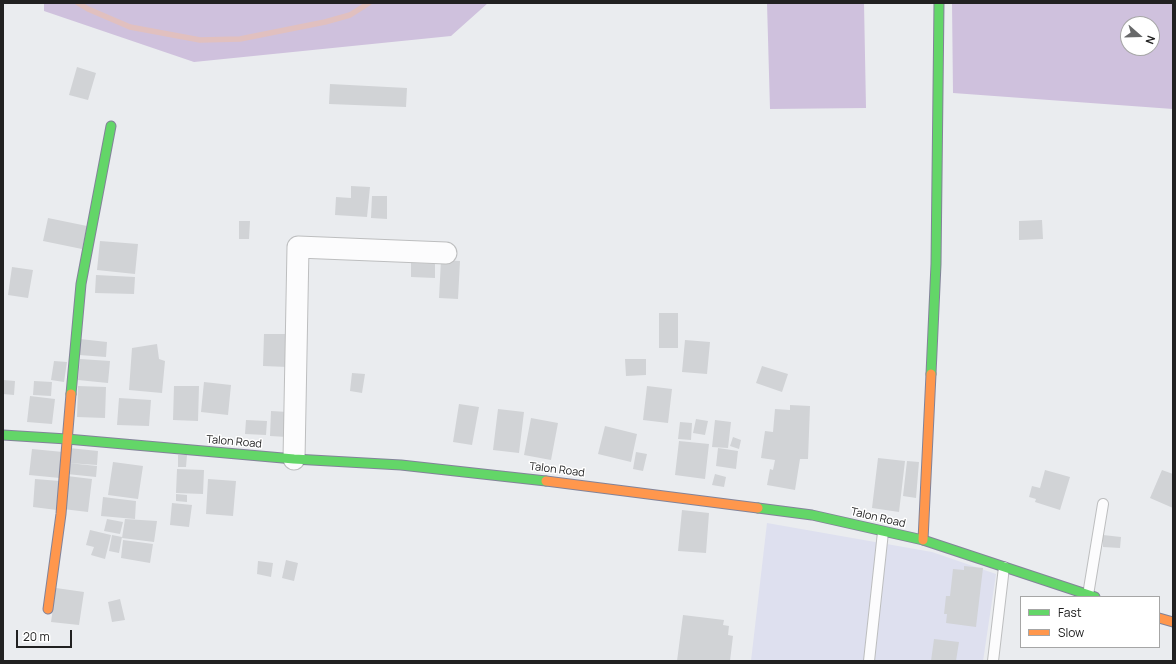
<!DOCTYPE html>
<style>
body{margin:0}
#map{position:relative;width:1176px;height:664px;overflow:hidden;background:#eaecef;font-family:Manrope,sans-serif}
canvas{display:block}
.frame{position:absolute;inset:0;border:4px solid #212121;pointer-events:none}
.legend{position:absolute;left:1020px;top:596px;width:140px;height:52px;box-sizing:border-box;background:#fff;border:1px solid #a6a6a6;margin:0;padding:5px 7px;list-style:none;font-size:12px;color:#212121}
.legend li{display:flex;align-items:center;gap:8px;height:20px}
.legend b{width:20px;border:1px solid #a6a6a6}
.north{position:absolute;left:1120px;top:16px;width:40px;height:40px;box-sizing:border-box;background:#fff;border:1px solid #a6a6a6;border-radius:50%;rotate:110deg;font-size:11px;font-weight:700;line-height:16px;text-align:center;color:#212121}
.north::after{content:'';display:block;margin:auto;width:14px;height:18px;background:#676869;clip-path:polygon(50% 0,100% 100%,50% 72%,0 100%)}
.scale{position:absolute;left:16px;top:630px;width:56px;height:18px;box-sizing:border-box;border:2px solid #212121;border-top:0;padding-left:5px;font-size:12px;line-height:14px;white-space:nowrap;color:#212121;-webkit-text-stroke:3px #fff;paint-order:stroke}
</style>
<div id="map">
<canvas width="1176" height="664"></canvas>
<div class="frame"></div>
<ul class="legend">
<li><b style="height:5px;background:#63d668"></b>Fast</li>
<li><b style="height:5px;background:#ff974d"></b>Slow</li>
</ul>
<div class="north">N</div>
<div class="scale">20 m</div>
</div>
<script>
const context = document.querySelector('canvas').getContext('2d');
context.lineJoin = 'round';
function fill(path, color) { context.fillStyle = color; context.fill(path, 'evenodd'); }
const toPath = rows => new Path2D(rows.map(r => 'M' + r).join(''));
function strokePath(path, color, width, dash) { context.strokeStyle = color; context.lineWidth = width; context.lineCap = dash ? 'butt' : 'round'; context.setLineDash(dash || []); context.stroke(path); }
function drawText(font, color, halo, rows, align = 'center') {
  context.font = font + ' Manrope,sans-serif'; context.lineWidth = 3; context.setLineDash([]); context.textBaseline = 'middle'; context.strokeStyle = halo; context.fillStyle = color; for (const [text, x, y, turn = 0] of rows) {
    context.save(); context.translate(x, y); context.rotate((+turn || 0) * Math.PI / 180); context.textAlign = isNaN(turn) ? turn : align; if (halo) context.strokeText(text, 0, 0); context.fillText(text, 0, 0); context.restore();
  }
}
fill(toPath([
 [767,523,932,552,996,574,983,661,751,661]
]), '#dee0ef');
fill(toPath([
 [44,3,488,3,451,36,194,62,44,11],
 [767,3,864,3,866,108,770,109],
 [952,3,1173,3,1173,109,953,93],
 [1128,24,1152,24,1152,48,1128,48]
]), '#cfc1dd');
strokePath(toPath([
 [78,3,88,9,130,27,200,40,240,39,325,22,350,15,369,3]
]), '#e1c0bf', 5.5);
fill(toPath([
 [77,67,96,73,88,100,69,95],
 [330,84,407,88,406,107,329,104],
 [351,186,370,187,367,217,335,215,336,197,351,198],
 [372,196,387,196,387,219,371,218],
 [48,218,87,226,82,249,43,241],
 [1042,220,1043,239,1019,240,1019,221],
 [239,221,250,221,249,239,239,239],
 [100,241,138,244,135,274,97,270],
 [441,260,460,261,458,299,439,298],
 [411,263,435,264,435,278,411,277],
 [12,267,33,270,28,298,8,295],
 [96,275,135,277,134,294,95,293],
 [659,313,678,313,678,348,659,348],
 [264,334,289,334,288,367,263,366],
 [80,339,107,342,106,357,79,355],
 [685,340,710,342,707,374,682,372],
 [157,344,159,359,165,361,162,393,129,390,132,348],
 [80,359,110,361,108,383,78,380],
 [625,359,646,359,646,375,626,376],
 [54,361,67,362,64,382,51,380],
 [762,366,788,374,782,392,756,383],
 [352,373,365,374,362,393,350,391],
 [3,380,15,381,14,395,3,394],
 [34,381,52,382,51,396,33,395],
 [204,382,231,385,228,415,201,412],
 [78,386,106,387,105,418,77,417],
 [174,386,199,386,198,421,173,420],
 [647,386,672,389,668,423,643,420],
 [30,396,55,399,52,424,27,422],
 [119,398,151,400,149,426,117,425],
 [459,404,479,407,472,445,453,442],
 [790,405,810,406,808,459,800,459,795,490,767,485,770,469,773,470,775,460,761,458,765,431,773,432,775,409,790,410],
 [498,409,524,412,519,453,493,450],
 [271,411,288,412,287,437,270,436],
 [531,418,558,423,551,460,524,455],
 [696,419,708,421,705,435,693,433],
 [246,420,267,421,266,435,245,434],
 [715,420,731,422,728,448,712,447],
 [680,422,692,423,691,440,678,439],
 [605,426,637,434,631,462,598,454],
 [733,437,741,440,739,449,730,446],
 [679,441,709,444,705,479,675,475],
 [69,448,98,451,97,465,68,463],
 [718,448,738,451,736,469,716,466],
 [32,449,63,452,60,478,29,475],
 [636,452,647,454,643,471,633,469],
 [178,455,187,455,186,467,178,467],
 [878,458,905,461,899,512,872,508],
 [907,461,919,462,916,498,903,496],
 [113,462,143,466,138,499,108,495],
 [68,463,97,466,96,477,67,474],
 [177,469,204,470,203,494,176,493],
 [1045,470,1070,477,1060,510,1035,502,1036,499,1029,497,1032,486,1040,488],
 [1162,470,1173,474,1173,508,1150,498],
 [715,474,726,477,724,487,712,485],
 [67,476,92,479,88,512,63,509],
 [35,479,60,481,57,510,33,507],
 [208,479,236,481,233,516,206,514],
 [176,494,187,495,187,502,176,501],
 [103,497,136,501,135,519,101,516],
 [172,503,192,505,189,527,170,525],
 [682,510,709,513,706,553,678,551],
 [107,519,123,522,120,534,104,531],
 [125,519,157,521,154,542,122,538],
 [90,530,111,535,105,559,91,555,94,547,86,545],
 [112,535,122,537,119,553,109,551],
 [1103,535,1121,537,1120,548,1103,547],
 [123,540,153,544,150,563,121,558],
 [286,560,298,563,294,581,282,578],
 [258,561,273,563,271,577,257,574],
 [964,566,983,568,976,627,946,623,947,614,944,614,946,596,950,596,953,569,964,570],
 [56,588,84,592,79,625,51,622],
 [120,599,125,620,112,622,108,602],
 [683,615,724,620,723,625,729,626,728,635,733,636,730,661,677,661],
 [934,639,959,642,956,661,931,661]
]), '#d1d3d6');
const lane = toPath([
 [1088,595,1103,504],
 [869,661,883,532],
 [993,661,1004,567]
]);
const street = toPath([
 [294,459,298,247,446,253]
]);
const fast = toPath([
 [931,374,936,264,939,3],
 [71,394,81,284,111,126],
 [3,435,67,439,294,459,401,465,546,481],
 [758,508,812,515,923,540,1095,597]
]);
const slow = toPath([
 [546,481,758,508],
 [923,540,931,374],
 [48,609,61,514,71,394],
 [1159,618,1173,622]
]);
strokePath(lane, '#bdbebf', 12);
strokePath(street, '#bdbebf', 23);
strokePath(fast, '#828399', 11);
strokePath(slow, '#828399', 11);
strokePath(lane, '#fcfcfd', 10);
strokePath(street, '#fcfcfd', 21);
strokePath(fast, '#63d668', 9);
strokePath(slow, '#ff974d', 9);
drawText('11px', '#212121', '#fff', [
 ["Talon Road",234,442,5],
 ["Talon Road",557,470,7],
 ["Talon Road",878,518,13]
]);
</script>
